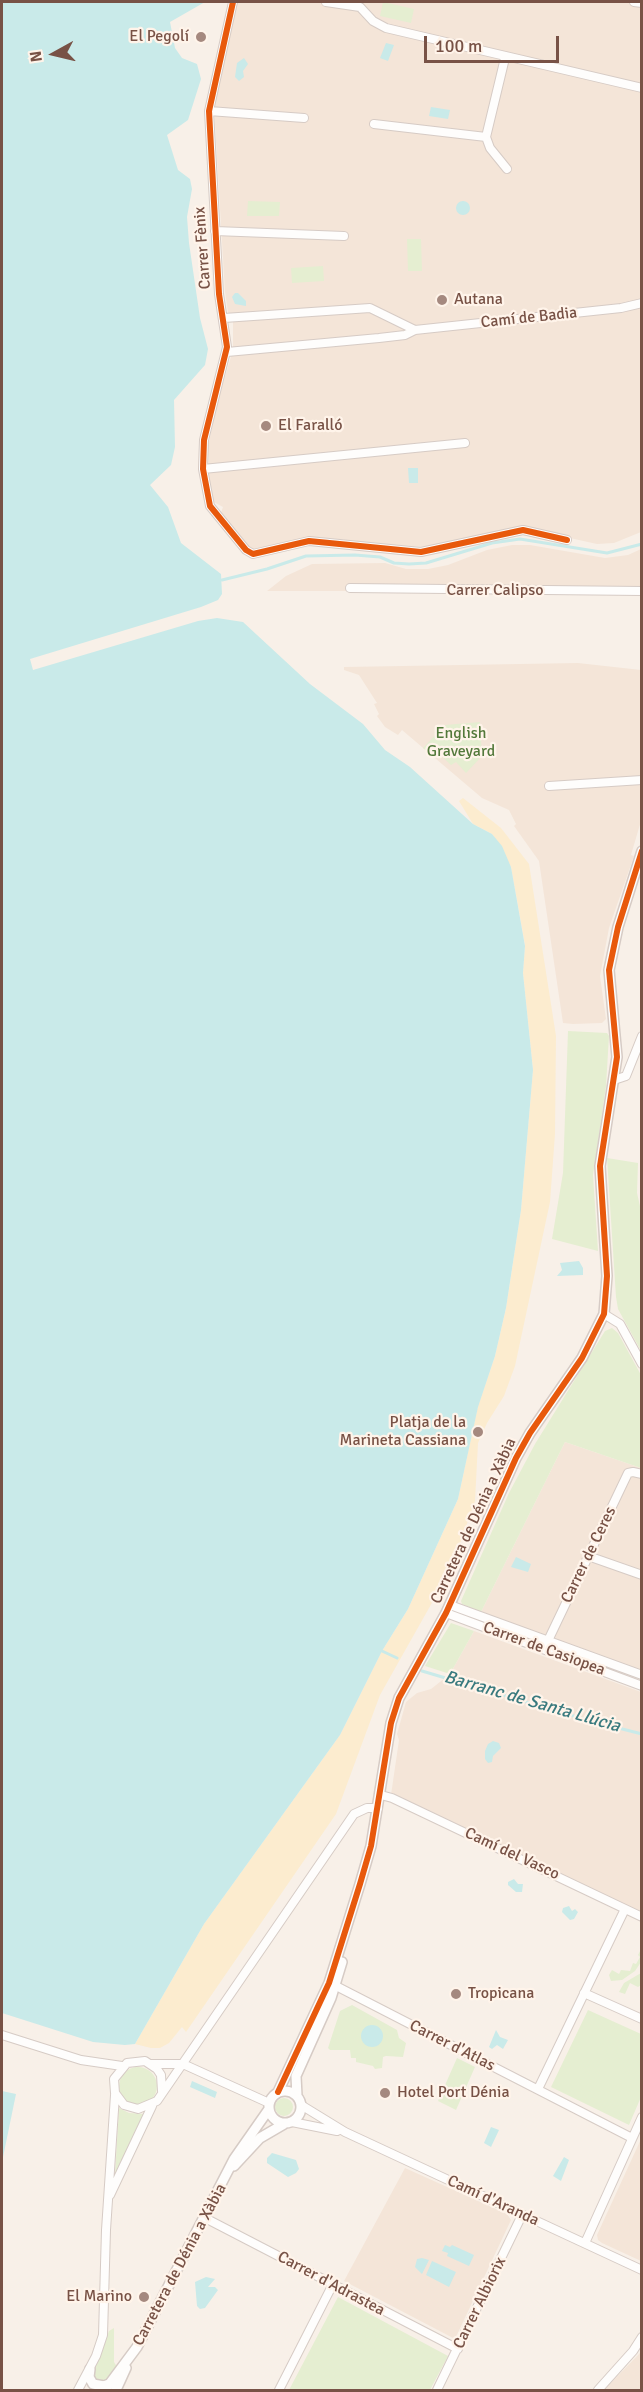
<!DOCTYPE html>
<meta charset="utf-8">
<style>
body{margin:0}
#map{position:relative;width:643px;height:2392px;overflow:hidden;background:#f8f0e8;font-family:Signika,sans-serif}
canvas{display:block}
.frame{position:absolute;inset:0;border:3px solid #785246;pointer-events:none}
.north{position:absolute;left:24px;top:24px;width:60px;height:60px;-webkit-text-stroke:4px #fff4ea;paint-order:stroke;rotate:262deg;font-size:16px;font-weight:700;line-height:24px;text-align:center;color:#785246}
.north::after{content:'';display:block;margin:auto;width:21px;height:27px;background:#785246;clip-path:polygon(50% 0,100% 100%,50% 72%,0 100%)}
.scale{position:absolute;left:424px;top:36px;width:135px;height:27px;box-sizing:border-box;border:3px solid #785246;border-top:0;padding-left:8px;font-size:18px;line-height:21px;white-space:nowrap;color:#785246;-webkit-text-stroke:4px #fff4ea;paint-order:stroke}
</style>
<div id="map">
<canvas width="643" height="2392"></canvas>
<div class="frame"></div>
<div class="north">N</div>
<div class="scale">100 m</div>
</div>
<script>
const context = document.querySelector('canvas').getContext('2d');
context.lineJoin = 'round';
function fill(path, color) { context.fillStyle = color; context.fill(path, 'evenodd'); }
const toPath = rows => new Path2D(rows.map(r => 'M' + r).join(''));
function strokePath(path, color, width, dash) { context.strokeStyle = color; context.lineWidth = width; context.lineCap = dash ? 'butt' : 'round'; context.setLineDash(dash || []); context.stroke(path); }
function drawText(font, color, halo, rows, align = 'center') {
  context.font = font + ' Signika,sans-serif'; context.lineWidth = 4.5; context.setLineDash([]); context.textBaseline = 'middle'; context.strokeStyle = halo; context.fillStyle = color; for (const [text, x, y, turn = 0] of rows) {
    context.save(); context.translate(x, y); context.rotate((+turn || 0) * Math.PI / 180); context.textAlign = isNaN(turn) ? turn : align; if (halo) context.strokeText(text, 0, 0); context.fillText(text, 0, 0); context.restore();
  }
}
fill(toPath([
 [237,2,641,2,641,532,614,543,597,544,520,527,423,547,314,537,255,550,249,548,220,515,223,507,210,500,208,447,217,403,233,350,233,322,228,312,225,292,214,108],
 [512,545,530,545,605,558,628,555,641,549,641,588,348,585,348,591,267,591,286,576,312,564,385,563,406,569,428,569,448,565,487,550],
 [578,663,641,670,641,821,631,855,634,856,609,928,600,976,606,1019,602,1023,573,1024,563,1023,539,861,514,826,516,824,509,810,482,798,402,730,398,735,385,727,377,716,379,714,374,704,377,703,359,675,344,670,344,667],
 [565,1442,641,1468,641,1670,481,1612],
 [474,1631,641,1692,641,1912,391,1795,399,1740,397,1734,406,1702,417,1693,431,1689,450,1674],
 [641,2139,641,2261,602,2243,598,2240,597,2235],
 [405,2168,507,2214,511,2220,455,2339,344,2281],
 [641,2352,641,2390,604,2390]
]), '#f4e5d8');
fill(toPath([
 [383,2,414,9,411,23,380,16],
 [248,201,280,202,279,216,247,216],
 [407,239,421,239,422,271,408,271],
 [323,266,324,281,292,283,291,268],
 [480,722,482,756,466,773,456,762,451,765,438,753,441,749,438,745,430,754,423,748,445,725],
 [568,1031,607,1033,609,1036,606,1086,593,1175,598,1251,552,1239,563,1173],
 [607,1158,638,1163,637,1193,642,1215,641,1351,618,1309,616,1297],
 [612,1328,618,1333,641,1375,641,1468,565,1442,481,1612,462,1604,461,1601,509,1493,535,1444,605,1331],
 [451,1623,474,1631,450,1674,425,1666],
 [640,1951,641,1962,635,1971,622,1980,611,1981,609,1975,612,1970,619,1974,621,1970,630,1971,633,1963,636,1964,640,1957,638,1955],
 [641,1973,641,1985,638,1987,630,1983,625,1994,619,1992,624,1983],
 [352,2005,397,2030,399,2038,406,2043,403,2057,386,2056,383,2057,382,2068,375,2069,373,2066,356,2062,356,2058,351,2058,350,2050,330,2050,328,2048,340,2011],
 [588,2010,641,2034,641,2097,629,2125,551,2087],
 [457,2058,475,2067,456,2110,438,2101],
 '119 2086a19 19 0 1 1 38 0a19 19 0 1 1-38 0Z',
 '275 2107a9 9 0 1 1 18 0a9 9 0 1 1-18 0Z',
 [119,2108,129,2113,144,2114,115,2174],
 [338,2297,448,2356,430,2390,289,2390],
 [114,2328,114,2362,117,2367,103,2384,98,2384,92,2375,109,2331]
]), '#e5eed1');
fill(toPath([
 [463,798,501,828,529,864,556,1036,555,1134,550,1202,515,1366,504,1396,487,1423,478,1443,475,1501,451,1569,380,1695,336,1814,186,2032,182,2027,169,2043,160,2048,151,2048,135,2044,204,1924,340,1735,382,1651,408,1609,458,1499,478,1406,495,1356,506,1308,521,1210,533,1070,523,973,525,945,511,867,492,834,473,824,459,801]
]), '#fceccf');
fill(toPath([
 [2,2,205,2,170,22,175,48,182,58,197,64,201,79,188,120,167,135,178,170,190,179,192,189,187,217,189,243,200,318,208,349,205,365,174,400,175,447,171,465,150,485,168,507,181,543,221,574,222,594,218,600,201,607,30,659,33,670,198,621,217,618,243,622,310,684,363,724,385,750,410,767,473,824,492,834,502,846,511,867,525,946,523,973,533,1070,521,1210,506,1308,495,1356,478,1407,458,1499,408,1609,382,1651,340,1735,204,1924,135,2044,125,2045,93,2042,2,2013],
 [386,43,394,45,388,61,380,58],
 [244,58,248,64,243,71,244,77,239,81,235,77,237,63],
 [431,107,450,110,448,119,429,116],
 '456 208a7 7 0 1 1 14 0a7 7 0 1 1-14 0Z',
 [235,293,238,293,246,301,246,306,235,304,232,297],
 [408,468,418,468,418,483,409,483],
 [579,1261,583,1268,583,1275,557,1276,562,1270,560,1263],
 [516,1557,531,1564,528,1572,511,1567],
 [493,1741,499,1743,501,1748,493,1756,492,1762,488,1763,485,1759,485,1751,488,1744],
 [514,1879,518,1884,523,1884,522,1892,516,1892,508,1885,508,1882],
 [569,1906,572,1911,575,1909,578,1912,574,1919,570,1920,562,1912,563,1908],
 '361 2036a11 11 0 1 1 22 0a11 11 0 1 1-22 0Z',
 [496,2030,500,2037,508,2040,503,2049,497,2045,492,2049,489,2047],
 [192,2081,217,2092,215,2098,190,2087],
 [2,2091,16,2094,2,2162],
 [491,2127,499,2130,491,2147,484,2143],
 [272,2153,296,2160,299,2169,296,2173,288,2177,267,2163,267,2158],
 [564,2157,569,2160,561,2181,553,2176],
 [445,2245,450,2247,452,2245,474,2255,469,2266,447,2256,448,2253,442,2251],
 [422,2258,429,2260,422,2274,415,2267,417,2259],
 [432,2261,456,2272,449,2287,426,2275],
 [206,2277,215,2279,208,2287,215,2287,218,2290,205,2308,200,2309,197,2306,195,2282]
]), '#c9eae9');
strokePath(toPath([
 [222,580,267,569,306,556,355,555,380,557,394,563,409,564,426,563,492,543,520,539,607,553,642,544],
 [382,1651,397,1658],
 [422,1671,587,1720,642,1734]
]), '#c9eae9', 3);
const minor = toPath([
 [233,2,209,111,219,294,227,347,204,440,203,469,210,506,246,550,253,554,309,541,421,552,523,530,567,540],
 [326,2,360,7,373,21,386,28,642,88],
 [634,2,642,3],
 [505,58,486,137,490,148,507,169],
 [209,111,304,118],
 [374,124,486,137],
 [215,231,344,236],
 [224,318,370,308,415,330],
 [227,352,379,338,405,335,415,330,621,308,642,303],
 [203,469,465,443],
 [350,588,642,591],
 [549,786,642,780],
 [614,1080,626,1076,642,1036],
 [604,1314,620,1324,642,1364],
 [588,1556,642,1575],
 [450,1605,642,1675],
 [446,1613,642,1686],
 [544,1649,628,1473,633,1472,642,1474],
 [381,1795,392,1798,642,1917],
 [336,1986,632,2138],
 [584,1993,642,2019],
 [2,2035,81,2060,122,2066],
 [151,2064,183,2064,269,2103],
 [538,2089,625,1909],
 [162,2091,161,2075,157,2069,145,2061,127,2063,114,2079,115,2093,124,2105,138,2109,157,2101,354,1814,367,1808,378,1808],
 [301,2105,345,2132,642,2270],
 [292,2122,337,2131],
 [110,2195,152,2106],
 [205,2218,458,2349],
 [585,2243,642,2117],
 [78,2390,96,2356,103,2335,106,2230,115,2095],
 [279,2390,333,2284],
 [437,2390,522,2215],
 [598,2390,633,2351,642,2337]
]);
const tertiary = toPath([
 '269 2107a16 16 0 1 1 32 0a16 16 0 1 1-32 0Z',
 [278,2092,329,1983,360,1884,371,1846,391,1723,399,1698,446,1613,516,1458,530,1433,582,1358,604,1314,607,1276,600,1166,617,1057,609,970,618,927,642,851],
 [297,2096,296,2076,331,1998,342,1962],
 [234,2166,260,2138,284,2124],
 [90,2369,89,2377,93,2384,104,2386,109,2384],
 [105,2390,137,2347,234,2159,269,2109],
 [116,2390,126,2368]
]);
strokePath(minor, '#d6cbc5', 10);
strokePath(tertiary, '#d6cbc5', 12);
strokePath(minor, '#fefdfc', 8);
strokePath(tertiary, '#fefdfc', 9);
strokePath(toPath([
 [233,2,209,111,219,294,227,347,204,440,203,469,210,506,246,550,253,554,309,541,421,552,523,530,567,540],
 [278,2092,329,1983,360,1884,371,1846,391,1723,399,1698,446,1613,516,1458,530,1433,582,1358,604,1314,607,1276,600,1166,617,1057,609,970,618,927,642,851]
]), '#e8590c', 6);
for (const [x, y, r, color] of [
 [201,37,6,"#a5897f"],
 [442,300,6,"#a5897f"],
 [266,426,6,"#a5897f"],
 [478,1432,6,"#a5897f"],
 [456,1994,6,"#a5897f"],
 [385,2093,6,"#a5897f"],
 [144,2297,6,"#a5897f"]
]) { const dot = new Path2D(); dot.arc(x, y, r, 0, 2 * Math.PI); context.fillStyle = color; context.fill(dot); strokePath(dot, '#fff4ea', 2); }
drawText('16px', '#785246', '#fff4ea', [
 ["El Pegolí",189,37,"right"],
 ["Autana",454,300],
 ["El Faralló",278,426],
 ["Platja de la",466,1423,"right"],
 ["Marineta Cassiana",466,1441,"right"],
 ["Tropicana",468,1994],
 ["Hotel Port Dénia",397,2093],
 ["El Marino",132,2297,"right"]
], 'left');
drawText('16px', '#785246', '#fff4ea', [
 ["Carrer Fènix",203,248,-94],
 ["Camí de Badia",529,318,-6],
 ["Carrer Calipso",495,591],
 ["Carretera de Dénia a Xàbia",474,1521,-65],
 ["Carrer de Ceres",589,1555,-64],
 ["Carrer de Casiopea",544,1649,20],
 ["Camí del Vasco",512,1854,25],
 ["Carrer d'Atlas",452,2046,27],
 ["Camí d'Aranda",493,2201,25],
 ["Carretera de Dénia a Xàbia",180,2265,-62],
 ["Carrer d'Adrastea",331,2284,28],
 ["Carrer Albiorix",480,2303,-64]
]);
drawText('16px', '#53793b', '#fff4ea', [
 ["English",461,734],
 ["Graveyard",461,752]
]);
drawText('italic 18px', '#397a7e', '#fff4ea', [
 ["Barranc de Santa Llúcia",532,1702,16]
]);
</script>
